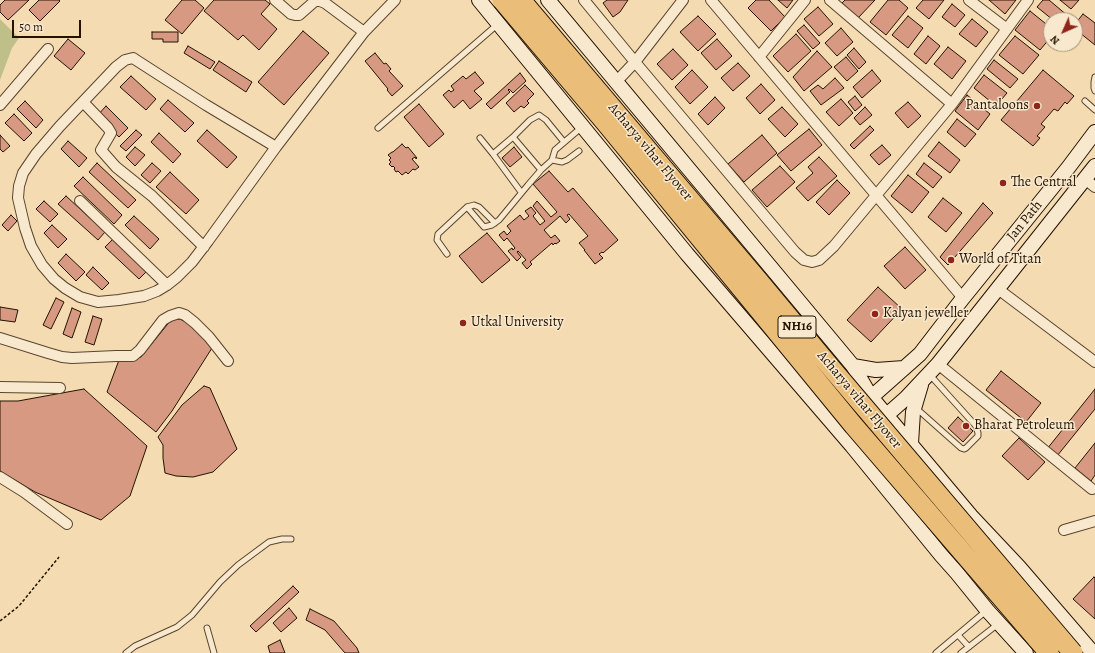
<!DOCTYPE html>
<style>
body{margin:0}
#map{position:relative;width:1095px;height:653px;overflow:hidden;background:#f5dbb2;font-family:Alegreya,serif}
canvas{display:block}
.north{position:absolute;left:1043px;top:12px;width:40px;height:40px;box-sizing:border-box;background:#f8e8cd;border:1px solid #a3937b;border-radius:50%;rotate:225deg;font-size:11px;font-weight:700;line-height:16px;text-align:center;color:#231301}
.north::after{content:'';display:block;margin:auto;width:14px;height:18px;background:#8f2418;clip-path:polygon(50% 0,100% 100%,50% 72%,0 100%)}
.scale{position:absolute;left:12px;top:20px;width:69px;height:18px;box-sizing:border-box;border:2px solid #231301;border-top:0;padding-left:5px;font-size:12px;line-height:14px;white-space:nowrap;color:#231301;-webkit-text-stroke:3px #f8e8cd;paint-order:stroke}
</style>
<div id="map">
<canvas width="1095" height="653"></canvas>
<div class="north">N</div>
<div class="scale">50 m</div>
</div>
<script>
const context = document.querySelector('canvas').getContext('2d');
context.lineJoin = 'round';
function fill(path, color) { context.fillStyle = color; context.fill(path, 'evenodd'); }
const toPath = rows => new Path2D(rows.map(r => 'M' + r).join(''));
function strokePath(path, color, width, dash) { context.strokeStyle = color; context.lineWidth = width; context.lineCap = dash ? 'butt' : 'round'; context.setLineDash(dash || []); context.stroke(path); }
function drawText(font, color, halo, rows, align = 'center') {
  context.font = font + ' Alegreya,serif'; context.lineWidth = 3; context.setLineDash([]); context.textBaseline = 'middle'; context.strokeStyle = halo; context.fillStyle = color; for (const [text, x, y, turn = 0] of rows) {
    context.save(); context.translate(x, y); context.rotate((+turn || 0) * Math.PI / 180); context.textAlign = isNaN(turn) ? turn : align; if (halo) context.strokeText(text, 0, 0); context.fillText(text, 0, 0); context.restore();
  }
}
fill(toPath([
 [0,19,19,38,12,48,0,80]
]), '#bfbf8a');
const building = toPath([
 [5,0,29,0,8,20,0,12,0,5,5,0],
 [39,0,59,0,60,1,40,21,29,10,39,0],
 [182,0,195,0,204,8,182,34,165,20,182,0],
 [214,0,265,0,270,4,261,14,277,29,259,50,243,35,238,40,204,11,214,0],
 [607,0,628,0,620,12,613,17,603,3,607,0],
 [756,0,769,0,785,17,771,31,748,8,756,0],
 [778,0,793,0,787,8,778,0],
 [845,0,875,0,858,18,842,3,845,0],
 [888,0,899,0,908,8,886,35,870,22,888,0],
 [923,0,944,0,929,19,916,8,923,0],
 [989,0,1016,0,1005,14,989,0],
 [1043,0,1049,0,1068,16,1064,20,1053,20,1037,7,1043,0],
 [1060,0,1079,0,1071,9,1060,0],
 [952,4,965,15,955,27,942,17,952,4],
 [818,7,833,24,819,36,804,19,818,7],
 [1030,11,1051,28,1051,37,1040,50,1015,30,1030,11],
 [1083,14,1095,23,1095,45,1075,29,1075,24,1083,14],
 [698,16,716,34,698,51,680,32,698,16],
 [908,16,923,28,908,48,892,35,908,16],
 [972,19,988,32,976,47,959,34,972,19],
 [804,25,820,43,813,49,797,31,804,25],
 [841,28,853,42,837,56,825,43,841,28],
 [303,31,329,53,284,105,258,82,303,31],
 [152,32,178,32,178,42,163,42,163,39,152,39,152,32],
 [796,34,811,51,788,72,773,56,796,34],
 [928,36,940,46,926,64,914,54,928,36],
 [1015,36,1039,55,1023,74,999,55,1015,36],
 [68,39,85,53,71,70,54,56,68,39],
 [717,39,732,56,716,70,701,53,717,39],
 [188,46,215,62,210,69,184,53,188,46],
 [948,47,966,61,952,79,934,64,948,47],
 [854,48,866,62,859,69,847,55,854,48],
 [673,49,688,65,672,80,657,64,673,49],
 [817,51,832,67,804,91,793,77,817,51],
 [375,53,384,64,386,63,391,69,389,71,403,86,392,96,387,90,388,89,365,61,375,53],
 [846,57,858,71,847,81,834,67,846,57],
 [994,60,1018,79,1010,88,987,69,994,60],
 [219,61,252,82,246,92,213,70,219,61],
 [738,63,750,76,733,91,721,78,738,63],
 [692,70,708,87,690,104,675,87,692,70],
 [872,70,881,81,862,98,853,87,872,70],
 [1043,70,1074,96,1067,104,1065,102,1058,111,1054,109,1048,116,1041,124,1045,127,1037,136,1040,138,1033,146,1001,120,1043,70],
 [475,72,484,83,474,91,482,99,470,109,463,100,454,108,443,95,449,90,451,92,454,90,451,86,463,76,466,79,475,72],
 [520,73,526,81,513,93,509,89,508,90,510,92,491,109,486,104,520,73],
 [984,75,1007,93,996,106,974,88,984,75],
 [131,76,156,99,146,110,120,87,131,76],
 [835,78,844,88,821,105,810,91,818,85,823,89,835,78],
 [761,84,775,100,760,114,746,98,761,84],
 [525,85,534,94,527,101,529,103,524,108,521,106,514,112,506,103,525,85],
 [967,95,990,114,978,130,955,111,967,95],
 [855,96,862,105,855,111,848,102,855,96],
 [715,97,725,108,708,125,698,114,715,97],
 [841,99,853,113,839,126,826,112,841,99],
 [168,100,194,123,185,132,160,109,168,100],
 [25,101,43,120,36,128,17,109,25,101],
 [908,102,921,116,908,128,895,113,908,102],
 [419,104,444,134,429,147,404,117,419,104],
 [106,106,128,128,119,137,97,116,106,106],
 [782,107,798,124,785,137,768,119,782,107],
 [865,107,872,115,860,125,854,118,865,107],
 [14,114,32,133,24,141,5,123,14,114],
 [957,119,976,134,965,147,947,132,957,119],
 [870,126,874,130,854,149,850,145,870,126],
 [809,129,822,145,791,171,777,155,809,129],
 [136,130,142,135,126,151,120,146,136,130],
 [207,130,237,157,227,168,197,141,207,130],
 [159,133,181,154,173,163,151,142,159,133],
 [0,135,10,146,3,152,0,149,0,135],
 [762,135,777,153,744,182,728,164,762,135],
 [68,141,87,158,79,167,61,149,68,141],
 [939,142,960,160,950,173,928,156,939,142],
 [402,144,406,148,408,147,417,158,416,159,415,157,412,159,419,167,415,170,413,169,408,174,406,172,402,175,398,171,396,172,394,169,395,168,393,166,392,167,389,164,391,162,389,160,391,158,388,155,392,152,393,152,402,144],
 [882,145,891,155,879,165,870,155,882,145],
 [135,147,145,155,135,166,126,157,135,147],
 [514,147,522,157,510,167,502,158,514,147],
 [819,157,837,176,808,201,796,188,813,173,808,167,819,157],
 [97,163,136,200,128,208,89,172,97,163],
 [152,163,161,171,150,183,141,175,152,163],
 [924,163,942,177,933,188,916,174,924,163],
 [780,166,795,182,767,207,752,190,780,166],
 [549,171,568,192,573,188,618,240,603,253,602,252,599,254,603,258,595,264,584,250,585,250,579,243,588,236,569,214,567,215,570,219,566,223,560,216,544,230,551,238,555,235,560,241,556,244,555,243,553,245,552,243,530,262,532,264,527,269,522,263,526,260,518,251,517,252,521,257,517,261,508,251,512,248,513,250,515,248,507,238,504,241,499,235,504,231,507,235,511,231,507,226,520,215,524,220,529,216,525,211,531,207,536,213,533,216,540,225,545,221,533,206,537,201,551,217,557,212,533,184,549,171],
 [170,172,199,200,186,214,156,187,170,172],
 [908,175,929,192,912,213,891,196,908,175],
 [83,177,122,215,114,224,74,186,83,177],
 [837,180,850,193,829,215,816,202,837,180],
 [66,196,105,232,98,240,58,204,66,196],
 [943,198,962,213,946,232,928,217,943,198],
 [44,201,58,214,50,222,36,209,44,201],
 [983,203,993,213,948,265,940,257,983,203],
 [11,215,17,221,8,231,2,225,11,215],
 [134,216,159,239,150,249,125,225,134,216],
 [52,225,67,239,58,248,44,233,52,225],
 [487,233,510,260,482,283,459,256,487,233],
 [113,239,147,271,139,279,105,247,113,239],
 [905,247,926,270,905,289,884,266,905,247],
 [66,254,85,272,76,281,58,263,66,254],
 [93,267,109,283,102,290,86,275,93,267],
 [878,287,902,309,871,342,847,320,878,287],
 [56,298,64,302,51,329,43,325,56,298],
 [0,307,18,310,15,322,0,320,0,307],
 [72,308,81,312,72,338,63,334,72,308],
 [93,316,102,319,94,345,85,342,93,316],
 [180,319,193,326,212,348,172,411,156,432,107,392,119,360,131,360,141,357,171,320,180,319],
 [1001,371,1041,403,1026,422,986,390,1001,371],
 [204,386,210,388,237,449,213,472,193,477,176,476,165,473,163,458,163,445,158,437,182,405,204,386],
 [84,389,147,446,130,496,101,520,35,492,0,471,0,401,18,401,84,389],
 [1095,389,1095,409,1057,456,1047,449,1095,389],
 [958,417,973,431,963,442,948,428,958,417],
 [1019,438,1045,462,1028,480,1002,456,1019,438],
 [1095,443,1095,475,1091,481,1075,468,1095,443],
 [1094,577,1095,578,1095,619,1073,599,1094,577],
 [293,586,299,592,256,632,250,626,293,586],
 [289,608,297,618,281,632,273,623,289,608],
 [310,609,334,621,357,648,359,653,345,653,325,630,306,620,310,609],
 [280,640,285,653,270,653,268,646,280,640]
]);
fill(building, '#d89982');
strokePath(building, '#231301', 1);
const lane = toPath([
 [1095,77,1094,82,1094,88,1095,91],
 [1085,101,1095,110],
 [378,128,498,24],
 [513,137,541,170],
 [480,138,493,154,521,192],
 [493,154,513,137,530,120,539,115,546,120,564,142],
 [552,160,562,162,567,160,579,151],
 [467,207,484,227,492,225,499,220,528,185,541,170,552,160,555,150,582,127],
 [447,254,437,240,438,234,467,207,474,205,479,207,495,223],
 [916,408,961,448,964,449,966,448,978,436,978,433,976,426,930,375],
 [207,628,214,653],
 [958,635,969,647],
 [126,653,135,646,177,627,192,615,220,582,238,565,269,542,282,539,291,539],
 [936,653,986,611],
 [961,653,998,624]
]);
const street = toPath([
 [275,0,291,14,295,15,299,15,315,1,320,1,325,3,364,32],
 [584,0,635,62,683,0],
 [711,0,963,298],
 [830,0,952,104],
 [969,0,1007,29],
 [759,57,805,0],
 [616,82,635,62,795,252,804,260,812,262,819,260,834,246,952,104,1028,0],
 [83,102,108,128,111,133,101,150,116,167,152,196,204,247],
 [0,105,48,49],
 [276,147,206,105,136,60,133,58,125,60,116,67,60,126,36,154,23,173,19,186,18,198,25,228,31,246,42,265,54,279,65,288,80,297,98,302,119,300,144,296,157,291,167,285,177,277,192,262,208,241,276,147,364,32,395,0],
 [1085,179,1095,187],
 [80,201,167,285],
 [998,289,1095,362],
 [0,338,48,353,62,357,72,358,116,356,133,356,140,350,163,320,170,316,179,313,185,315,195,323,209,337,228,361],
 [938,364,1092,489],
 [0,387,60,388],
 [0,477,24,492,67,524],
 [1064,530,1095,521]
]);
const secondary = toPath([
 [479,0,687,254,852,446,941,555,957,573,987,610,1026,653],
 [548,0,853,366,871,397,971,516,1019,567,1093,653],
 [853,366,876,370,904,368],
 [880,421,906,398,938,364,1095,166],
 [840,425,920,354,963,298,1068,168,1095,132],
 [911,443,913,412,921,385]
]);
strokePath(lane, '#58452d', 7);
strokePath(street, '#58452d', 12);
strokePath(secondary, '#231301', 16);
strokePath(toPath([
 [0,621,19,606,59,557]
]), '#231301', 1.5, [3, 2]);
strokePath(lane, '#f8e8cd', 5);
strokePath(street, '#f8e8cd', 10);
strokePath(secondary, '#f8e8cd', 14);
const highwayBridge = toPath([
 [502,0,605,122,854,426,1049,653],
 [521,0,757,279,832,369,1073,653]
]);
strokePath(highwayBridge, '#231301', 21, []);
strokePath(highwayBridge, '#eabe79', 19);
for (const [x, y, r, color] of [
 [1037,106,4,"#8f2418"],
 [1003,183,4,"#8f2418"],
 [951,260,4,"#8f2418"],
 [875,314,4,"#8f2418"],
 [463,323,4,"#8f2418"],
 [966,426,4,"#8f2418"]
]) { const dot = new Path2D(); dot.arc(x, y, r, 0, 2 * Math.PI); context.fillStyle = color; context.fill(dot); strokePath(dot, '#f8e8cd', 1.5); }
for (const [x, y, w] of [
 [797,327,38]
]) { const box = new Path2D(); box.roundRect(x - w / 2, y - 11, w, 22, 3); context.fillStyle = '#f8e8cd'; context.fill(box); strokePath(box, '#231301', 1); }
drawText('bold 13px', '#231301', null, [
 ["NH16",797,327]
]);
drawText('14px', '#231301', '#f8e8cd', [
 ["Pantaloons",1029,106,"right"],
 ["The Central",1011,183],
 ["World of Titan",959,260],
 ["Kalyan jeweller",883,314],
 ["Utkal University",471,323],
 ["Bharat Petroleum",974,426]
], 'left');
drawText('14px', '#231301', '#f8e8cd', [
 ["Acharya vihar Flyover",650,152,50],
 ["Jan Path",1025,221,-51],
 ["Acharya vihar Flyover",859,400,50]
]);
</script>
